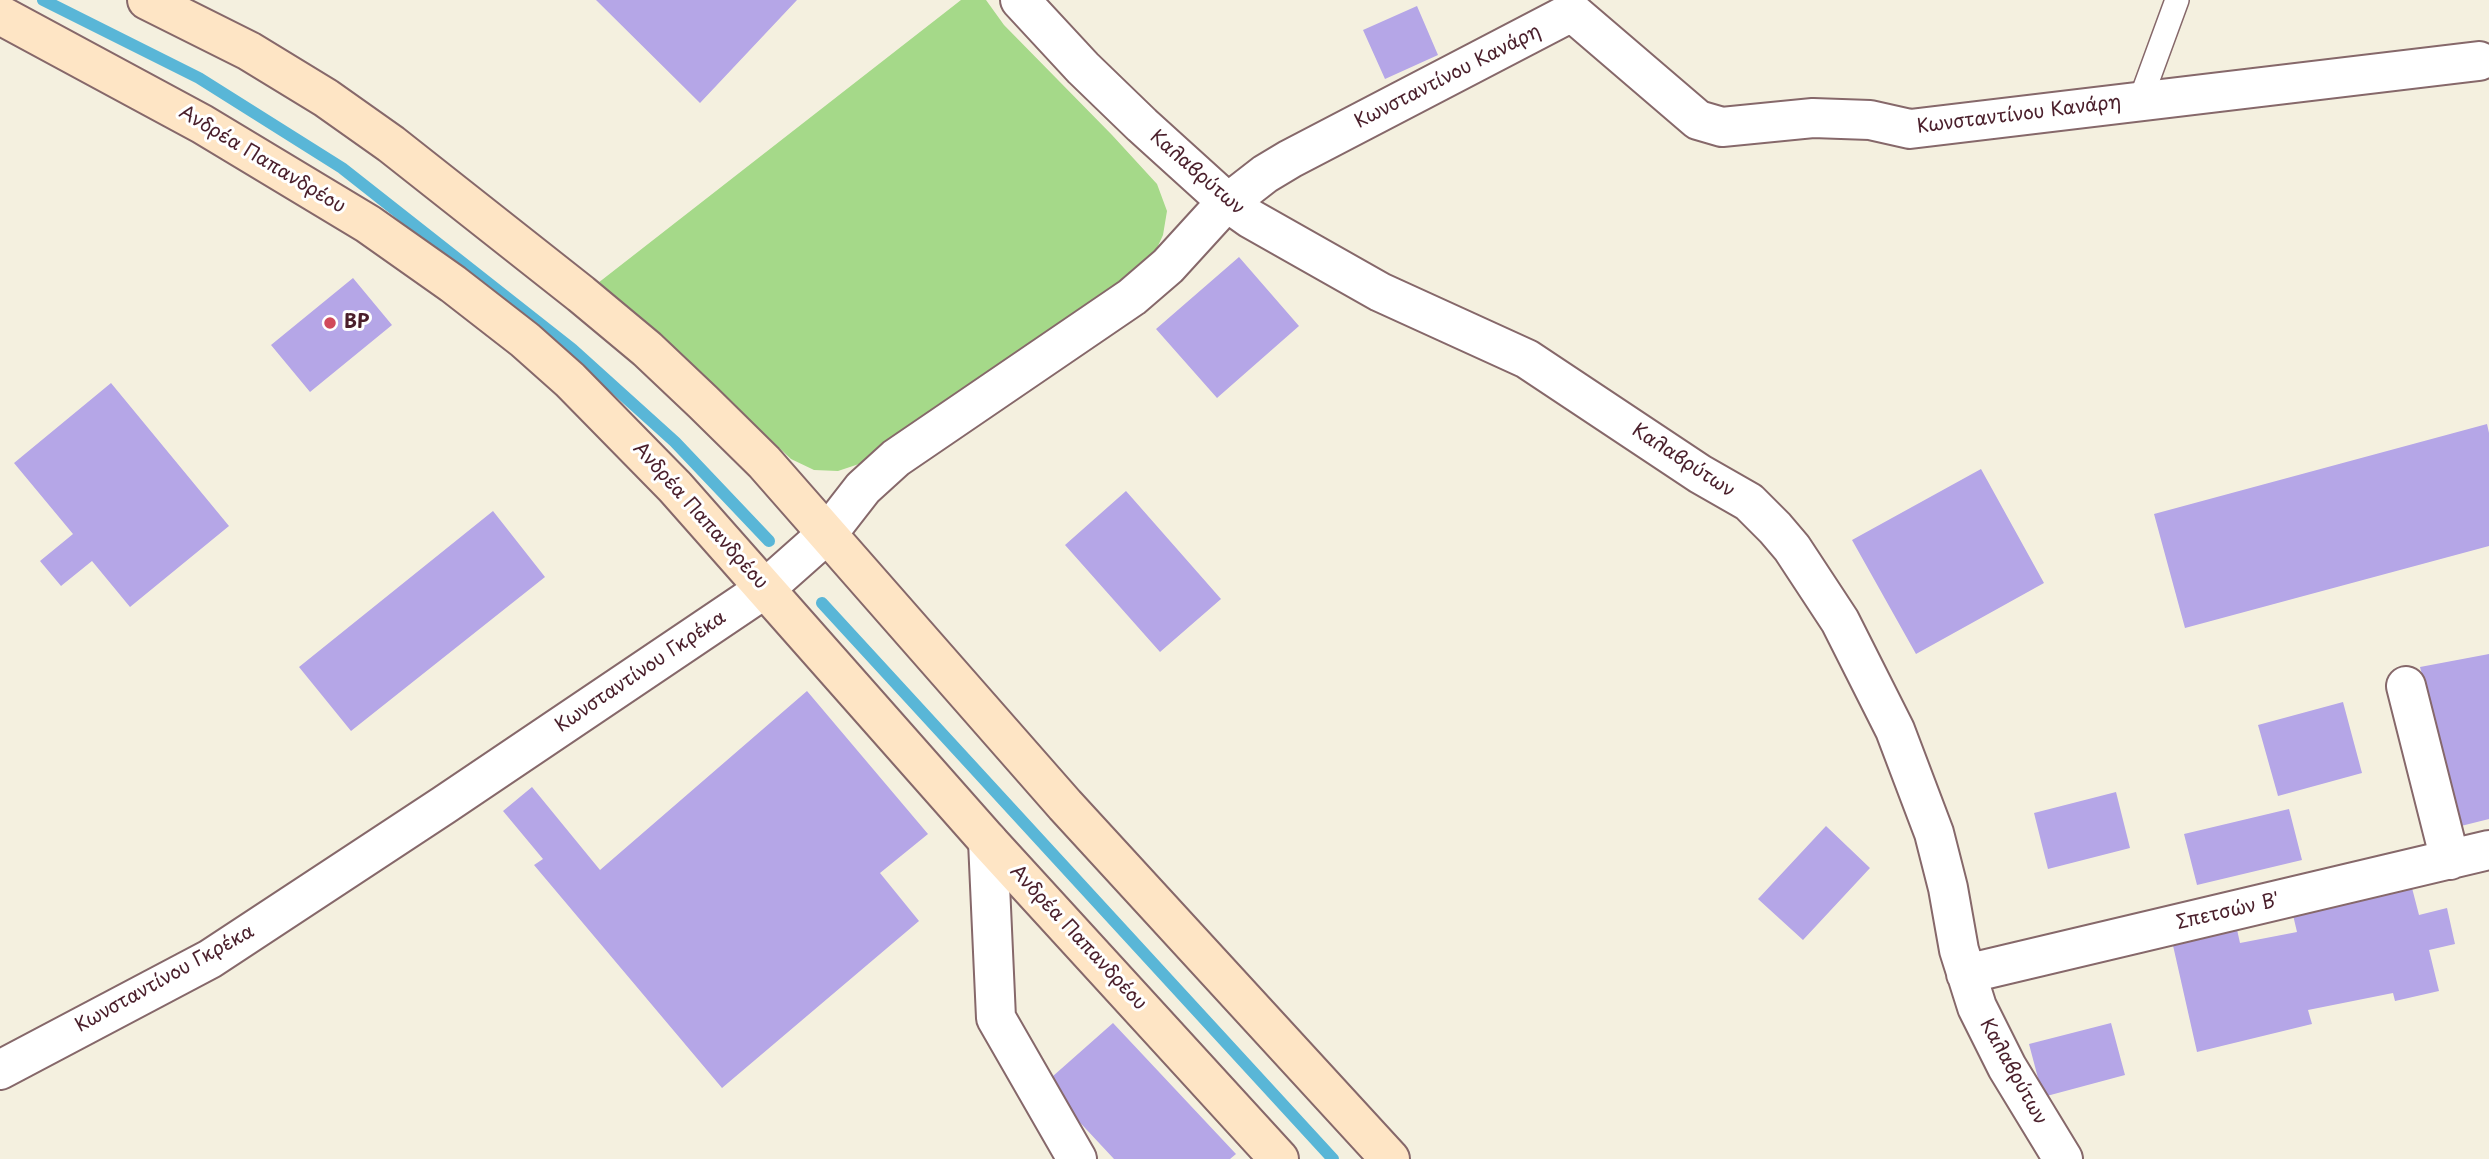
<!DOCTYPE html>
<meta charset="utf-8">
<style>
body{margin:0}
canvas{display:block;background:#f4f0df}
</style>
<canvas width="2489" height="1159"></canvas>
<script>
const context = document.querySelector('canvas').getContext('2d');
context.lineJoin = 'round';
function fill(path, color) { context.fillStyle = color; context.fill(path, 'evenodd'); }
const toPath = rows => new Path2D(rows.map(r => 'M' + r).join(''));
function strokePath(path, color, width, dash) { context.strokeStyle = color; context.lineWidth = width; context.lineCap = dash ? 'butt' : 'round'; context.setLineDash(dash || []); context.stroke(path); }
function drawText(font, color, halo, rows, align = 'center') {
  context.font = font + ' "Playpen Sans",sans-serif'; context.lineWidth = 6; context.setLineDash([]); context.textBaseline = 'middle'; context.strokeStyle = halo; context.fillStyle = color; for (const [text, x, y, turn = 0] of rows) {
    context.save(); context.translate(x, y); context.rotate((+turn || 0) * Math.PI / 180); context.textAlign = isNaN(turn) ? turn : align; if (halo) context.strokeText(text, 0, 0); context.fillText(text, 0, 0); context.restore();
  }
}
fill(toPath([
 [961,0,986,0,1004,25,1112,135,1157,184,1167,211,1163,235,1151,261,862,463,838,471,814,470,791,459,677,351,598,283]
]), '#a5d989');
strokePath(toPath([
 [43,0,199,78,342,168,572,349,675,442,769,541],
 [822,603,1333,1159]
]), '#59b6d7', 12);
fill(toPath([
 [596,0,797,0,700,103],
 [1417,6,1438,55,1385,79,1363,30],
 [1239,257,1299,326,1217,398,1156,329],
 [353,278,392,325,310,392,271,345],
 [111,383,229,526,130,607,92,561,61,586,40,561,73,534,14,463],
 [2487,424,2489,433,2489,546,2185,628,2154,514],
 [1981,469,2044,583,1916,654,1852,540],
 [1126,491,1221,599,1160,652,1065,545],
 [493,511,545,577,351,731,299,667],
 [2489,654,2489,819,2461,826,2420,667],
 [807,691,928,834,880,873,919,921,722,1088,534,865,543,859,503,811,532,787,600,870],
 [2343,702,2362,773,2278,796,2258,725],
 [2116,792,2130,848,2048,869,2034,813],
 [2289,809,2302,860,2197,885,2184,834],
 [1826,826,1870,868,1803,940,1758,899],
 [2412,888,2419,915,2447,908,2455,944,2429,950,2439,991,2395,1001,2393,993,2308,1010,2312,1024,2197,1052,2172,941,2236,925,2240,943,2297,932,2293,915],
 [1113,1023,1236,1154,1230,1159,1114,1159,1044,1084],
 [2111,1023,2125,1075,2043,1097,2029,1044]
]), '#b5a6e7');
const service = toPath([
 [2140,101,2177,0]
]);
const minor = toPath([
 [1020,0,1083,68,1142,125,1227,202,1251,219,1380,292,1527,359,1700,474,1749,502,1775,528,1792,548,1840,621,1895,730,1934,833,1948,888,1959,950,1977,1007,2007,1067,2063,1159],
 [2406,686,2450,860],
 [988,841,996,1018,1077,1159],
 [1966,974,2489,850],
 [0,1070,210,959,444,805,766,588,828,533,863,488,896,458,1132,297,1168,266,1220,209,1265,174,1290,159,1572,12,1698,120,1722,127,1813,118,1870,120,1910,129,2479,61]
]);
const secondary = toPath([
 [147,0,249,51,326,98,391,144,581,294,647,349,703,402,764,462,1065,805,1390,1159],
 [0,15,202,124,368,224,453,284,525,340,570,380,675,487,988,841,1279,1159]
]);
strokePath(service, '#86686a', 26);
strokePath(minor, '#86686a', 42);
strokePath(secondary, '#86686a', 42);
strokePath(service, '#fff', 23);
strokePath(minor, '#fff', 38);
strokePath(secondary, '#fee5c5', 38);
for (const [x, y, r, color] of [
 [330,323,7,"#d1495b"]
]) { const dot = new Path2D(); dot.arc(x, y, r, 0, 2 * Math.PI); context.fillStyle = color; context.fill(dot); strokePath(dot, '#fff', 2.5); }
drawText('19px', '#4a1f2b', '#fff', [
 ["Κωνσταντίνου Κανάρη",1448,77,-27],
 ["Κωνσταντίνου Κανάρη",2019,115,-7],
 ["Ανδρέα Παπανδρέου",262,160,31],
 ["Καλαβρύτων",1197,173,41],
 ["Καλαβρύτων",1683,461,33],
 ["Ανδρέα Παπανδρέου",700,516,48],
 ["Κωνσταντίνου Γκρέκα",641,672,-34],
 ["Σπετσών Β'",2228,912,-13],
 ["Ανδρέα Παπανδρέου",1078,938,47],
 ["Κωνσταντίνου Γκρέκα",165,979,-29],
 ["Καλαβρύτων",2013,1072,61]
]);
drawText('bold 19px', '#4a1f2b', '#fff', [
 ["BP",344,323]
], 'left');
</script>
